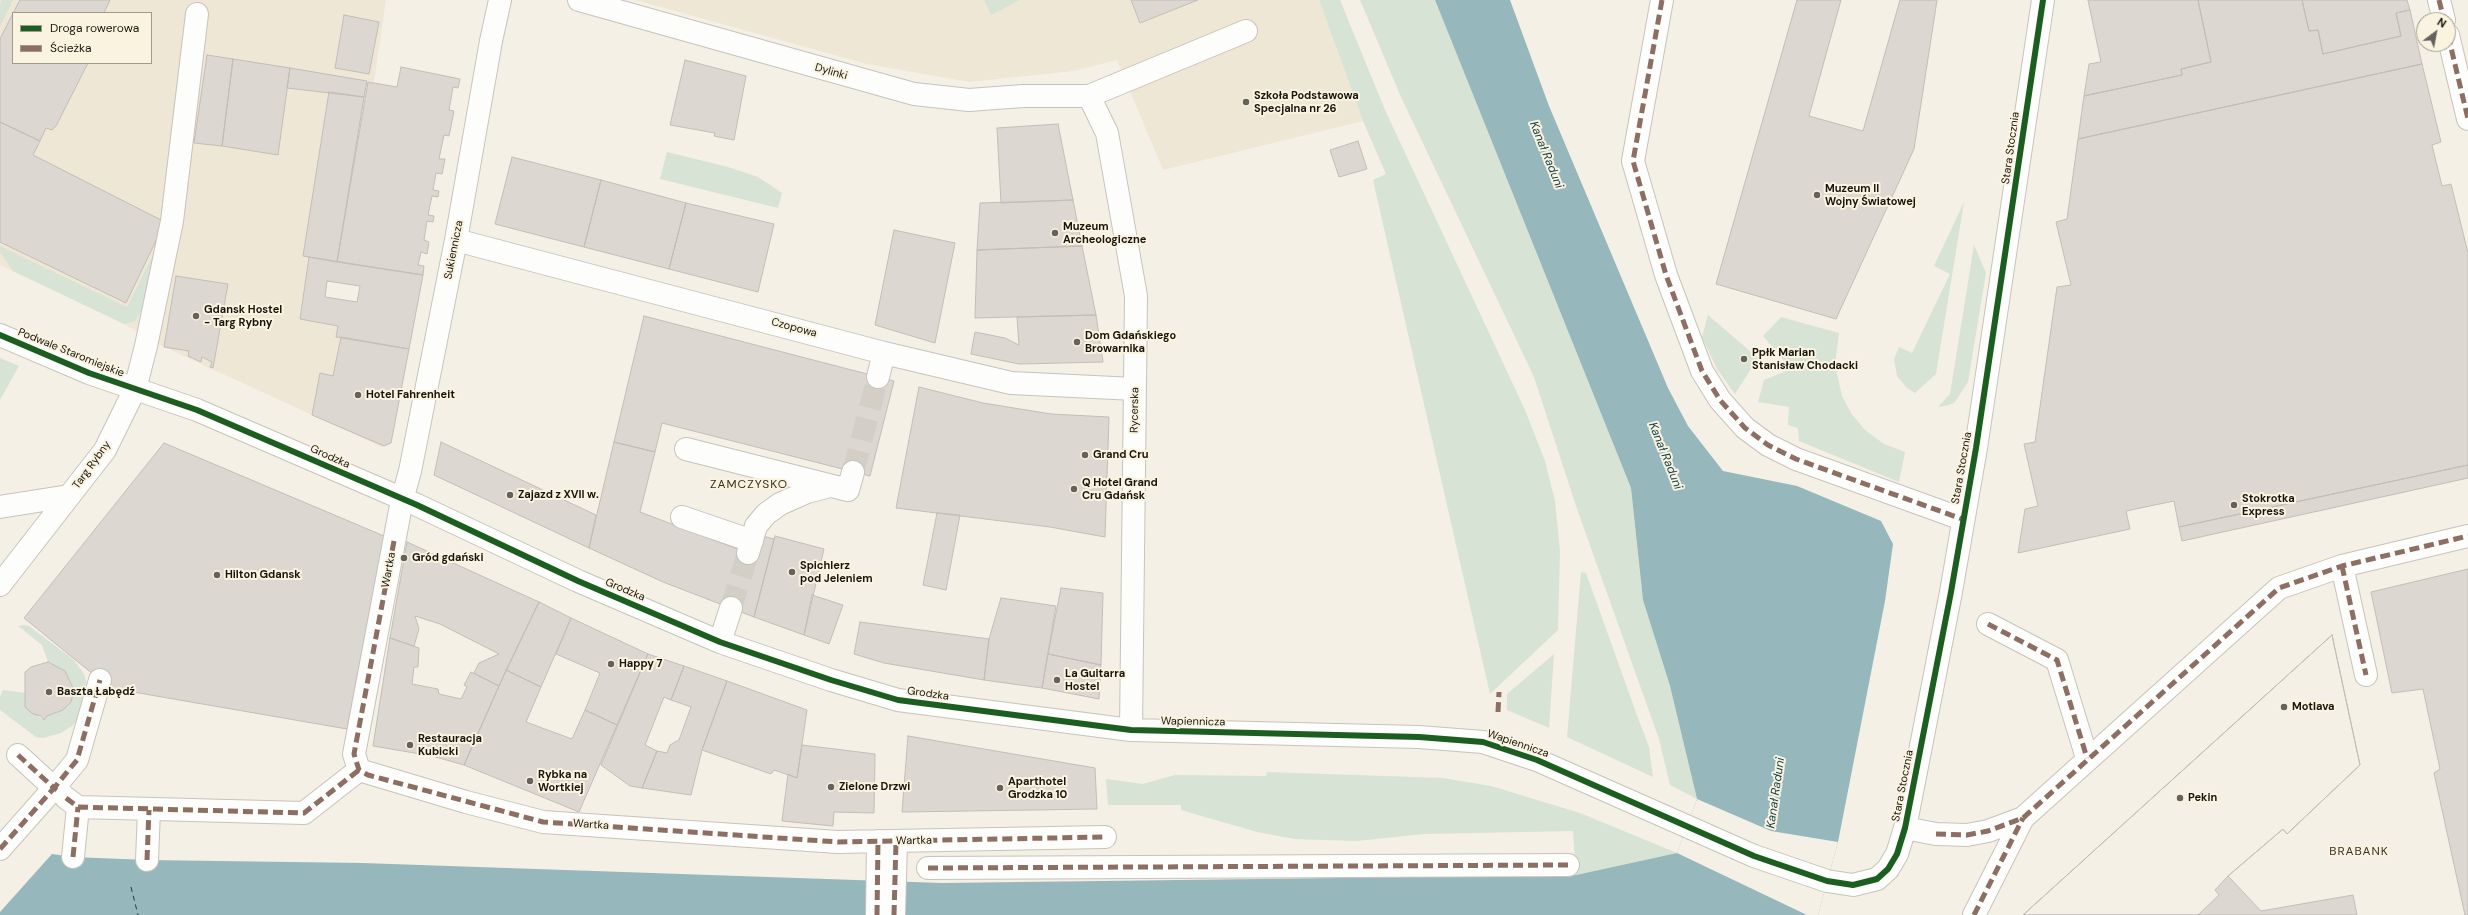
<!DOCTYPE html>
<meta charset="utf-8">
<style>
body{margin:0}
#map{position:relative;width:2468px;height:915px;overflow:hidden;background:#f4f0e6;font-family:"DM Sans",sans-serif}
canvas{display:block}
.legend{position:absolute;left:12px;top:12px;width:140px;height:52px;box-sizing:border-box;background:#faf3e0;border:1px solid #9f9a8c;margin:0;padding:5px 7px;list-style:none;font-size:12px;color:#17150e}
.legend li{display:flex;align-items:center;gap:8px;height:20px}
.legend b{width:20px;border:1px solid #9f9a8c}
.north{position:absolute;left:2416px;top:12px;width:40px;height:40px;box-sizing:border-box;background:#faf3e0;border:1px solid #9f9a8c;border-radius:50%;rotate:32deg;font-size:11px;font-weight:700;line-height:16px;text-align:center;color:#17150e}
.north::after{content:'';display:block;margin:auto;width:14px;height:18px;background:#64625a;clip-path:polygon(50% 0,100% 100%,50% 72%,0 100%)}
</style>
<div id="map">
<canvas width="2468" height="915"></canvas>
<ul class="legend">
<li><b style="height:5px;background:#1b5e20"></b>Droga rowerowa</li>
<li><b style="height:5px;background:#8d6e63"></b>Ścieżka</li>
</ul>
<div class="north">N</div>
</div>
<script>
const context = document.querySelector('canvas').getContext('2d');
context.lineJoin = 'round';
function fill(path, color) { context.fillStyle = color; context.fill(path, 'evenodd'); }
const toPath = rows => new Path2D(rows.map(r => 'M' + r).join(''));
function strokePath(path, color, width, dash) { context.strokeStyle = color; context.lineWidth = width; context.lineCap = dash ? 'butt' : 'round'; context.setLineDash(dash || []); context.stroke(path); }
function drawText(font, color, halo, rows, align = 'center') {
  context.font = font + ' "DM Sans",sans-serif'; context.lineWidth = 4; context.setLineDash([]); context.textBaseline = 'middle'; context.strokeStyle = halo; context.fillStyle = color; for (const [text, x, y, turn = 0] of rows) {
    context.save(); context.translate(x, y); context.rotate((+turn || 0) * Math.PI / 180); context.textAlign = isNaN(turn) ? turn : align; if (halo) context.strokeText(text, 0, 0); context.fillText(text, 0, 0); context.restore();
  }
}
fill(toPath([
 [0,0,386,0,374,82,367,81,337,262,309,257,300,318,338,326,336,337,409,349,391,443,382,447,164,347,124,324,0,265],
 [13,13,151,13,151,63,13,63],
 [635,0,1319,0,1363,121,1163,170,1117,60,1074,71,969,82,867,64]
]), '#efe7d5');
fill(toPath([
 [2,0,13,0,0,27,0,5],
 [984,0,1020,0,991,15],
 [1319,0,1340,0,1385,110,1525,410,1545,461,1555,501,1560,551,1558,630,1490,694,1373,180,1386,174,1363,121],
 [1360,0,1435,0,1631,488,1643,600,1670,686,1697,799,1670,785,1659,739,1576,506,1534,377,1401,97],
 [667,152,728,167,758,177,782,193,778,208,660,179],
 [1964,202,1936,374,1915,393,1907,388,1897,376,1894,359,1899,347,1912,353,1950,274,1934,266],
 [1974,245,1986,273,1968,382,1955,402,1949,405,1938,407,1950,394],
 [0,246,127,307,157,247,144,306,135,321,124,324,13,271,0,252],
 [1708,315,1758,358,1735,394,1717,369,1702,337],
 [1781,317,1839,333,1835,365,1842,396,1851,413,1865,430,1884,444,1905,452,1899,482,1799,441,1798,428,1788,425,1789,407,1758,402,1764,380,1791,369,1763,336],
 [0,358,19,366,0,400],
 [1581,572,1586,573,1638,718,1649,747,1653,777,1567,737],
 [24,625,29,626,74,660,84,674,88,689,73,687,65,671,48,662,42,645,18,626],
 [1554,654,1549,728,1507,710,1507,694],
 [3,690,25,693,25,707,44,720,47,716,63,710,71,702,74,690,88,692,81,716,72,726,61,733,43,738,36,737,0,710,0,697],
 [1267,772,1443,778,1491,786,1580,813,1677,853,1576,875,1573,831,1424,834,1357,841,1294,839,1257,832,1181,810,1181,805,1108,805,1106,779,1143,784,1175,775,1266,776]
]), '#d7e3d5');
fill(toPath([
 [1435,0,1510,0,1549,106,1668,388,1688,426,1723,471,1797,486,1881,521,1893,544,1885,601,1838,842,1818,915,0,915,0,912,52,854,73,857,147,860,362,863,942,883,1576,875,1677,853,1697,799,1670,686,1643,600,1631,488]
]), '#96b7bc');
fill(toPath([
 [1697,799,1771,831,1838,842,1818,915,1807,915,1677,853]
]), '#f4f0e6');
strokePath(toPath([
 [131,887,138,915]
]), '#15424c', 1, [5, 4]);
const building = toPath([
 [20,0,110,0,104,13,13,13,20,0],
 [1131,0,1198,0,1140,23,1131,0],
 [1797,0,1841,0,1809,116,1863,131,1900,0,1937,0,1914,149,1836,319,1716,284,1797,0],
 [2088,0,2198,0,2211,62,2181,69,2182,75,2084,96,2089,64,2101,62,2088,0],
 [2198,0,2302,0,2309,31,2318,30,2323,54,2401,36,2396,13,2410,10,2422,64,2078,139,2084,96,2182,75,2181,69,2211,62,2198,0],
 [2302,0,2407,0,2410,10,2396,13,2401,36,2323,54,2318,30,2309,31,2302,0],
 [13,13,13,63,88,63,56,126,52,130,46,128,40,141,0,122,0,39,13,13],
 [344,15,379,22,369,74,335,68,344,15],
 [207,55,233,59,222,146,194,143,207,55],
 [233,59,290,68,278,155,222,146,233,59],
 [685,60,746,76,734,140,714,136,715,133,670,125,685,60],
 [2422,64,2441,142,2432,145,2442,186,2451,184,2468,253,2468,465,2179,527,2174,501,2126,511,2130,529,2018,553,2025,509,2038,506,2024,444,2035,442,2057,287,2071,285,2056,222,2067,219,2078,139,2422,64],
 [401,67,460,79,458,88,453,87,449,110,454,111,449,136,444,135,439,159,445,159,442,174,436,173,433,190,439,191,438,197,432,196,428,215,434,216,433,222,427,221,424,240,429,242,427,254,421,252,418,265,424,266,423,275,337,262,368,82,397,87,401,67],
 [290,68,367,81,364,97,287,88,290,68],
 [329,92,364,97,337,262,303,256,329,92],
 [0,122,40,141,33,155,165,222,126,303,0,242,0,122],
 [1058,124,1073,200,1001,203,997,128,1058,124],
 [1358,141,1367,169,1339,177,1330,150,1358,141],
 [512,157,601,180,584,247,495,224,512,157],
 [601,180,686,203,669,269,584,247,601,180],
 [1073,200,1082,246,977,250,980,203,1073,200],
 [686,203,774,224,758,292,669,269,686,203],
 [894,230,955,243,935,343,875,325,894,230],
 [1082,246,1096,315,975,318,977,250,1082,246],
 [309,257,423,275,409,349,336,337,338,326,300,319,309,257],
 [327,281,360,286,357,302,325,297,327,281],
 [176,276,228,284,213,368,210,367,212,362,202,357,201,362,188,356,189,351,164,347,176,276],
 [1096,315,1103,362,1019,364,971,354,975,332,1005,338,1019,345,1017,317,1096,315],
 [644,316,894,381,870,476,662,423,655,452,614,442,644,316],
 [341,337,409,349,391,443,384,446,312,415,320,373,333,376,341,337],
 [919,387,983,403,1051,414,1109,417,1105,537,1050,527,896,508,919,387],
 [441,442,596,515,589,548,434,475,441,442],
 [614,442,655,452,640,512,748,553,762,536,774,539,754,617,663,582,589,548,614,442],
 [164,443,384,536,347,729,110,688,24,618,164,443],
 [2468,465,2468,478,2182,541,2179,527,2468,465],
 [937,513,960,515,946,590,923,585,937,513],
 [775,536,824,549,804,635,754,617,775,536],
 [407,542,539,602,499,686,474,673,479,663,499,654,440,624,415,616,419,629,414,646,390,638,407,542],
 [2468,569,2468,915,2465,915,2434,773,2440,769,2423,689,2392,693,2371,592,2468,569],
 [1061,588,1103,593,1101,665,1048,654,1061,588],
 [812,595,843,605,829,644,804,635,812,595],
 [1001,598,1056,606,1042,688,984,680,989,639,1001,598],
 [539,602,571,618,541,687,506,670,539,602],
 [571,618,648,654,617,725,585,710,600,673,556,654,571,618],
 [860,622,989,639,984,680,884,663,854,654,860,622],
 [2332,635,2360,765,2287,834,2283,829,2228,876,2215,890,2219,895,2198,915,2023,915,2332,635],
 [2332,635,2360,765,2287,834,2283,829,2228,876,2261,911,2353,895,2357,915,2023,915,2332,635],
 [390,638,419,648,418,667,414,667,412,684,438,689,439,694,461,699,467,687,464,685,471,672,499,686,464,765,432,756,373,746,390,638],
 [648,654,684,666,671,700,664,697,645,745,657,751,642,788,630,786,601,765,648,654],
 [1048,654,1101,665,1099,699,1042,688,1048,654],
 [48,662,65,671,74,690,71,702,63,710,47,716,44,720,41,716,33,714,25,707,25,672,31,667,48,662],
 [684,666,727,681,702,750,691,795,642,788,657,751,667,753,670,745,679,740,691,707,671,700,684,666],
 [506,670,541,687,526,722,572,739,585,710,617,725,579,812,464,765,506,670],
 [727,681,807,710,797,778,774,770,771,774,702,750,727,681],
 [908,736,1095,768,1097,809,902,812,908,736],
 [802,745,875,754,874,813,834,812,833,826,782,821,788,774,797,778,802,745]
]);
fill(building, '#ddd7d1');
strokePath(building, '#c2bdb7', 1);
strokePath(toPath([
 [853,472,878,377],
 [731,608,748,553]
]), '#d3cfc6', 22, [22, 11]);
const minor = toPath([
 [500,0,491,41,456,240,410,471,402,500,354,754,359,770,466,802,543,822,838,842,1105,837],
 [579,0,914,94,969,100,1023,96,1089,96,1246,31],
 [1662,0,1633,161,1666,275,1702,371,1720,400,1745,428,1768,445,1796,459,1962,519],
 [2439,0,2444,20],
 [2448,35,2468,119],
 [1089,96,1107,133,1136,296,1131,730],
 [456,240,884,353,1011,383,1135,389],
 [0,335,89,373,197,410,417,505,578,581,720,642,831,680,898,700,1131,730,1419,737,1483,742,1537,760,1754,856,1827,881,1853,885,1877,879,1888,869,1897,854,1905,828,1951,592,1976,448,2043,0],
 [878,377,884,353],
 [686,449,848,490,853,472],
 [0,507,69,496],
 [682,517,752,541],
 [748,553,756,526,766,514,780,504,807,492,830,486],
 [2342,566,2366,675],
 [0,585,105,450,135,389,146,346,172,221,197,14],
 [1988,624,2057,660,2087,758],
 [720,642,731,608],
 [18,755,54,788,77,760,100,680],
 [66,798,78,807,304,813,359,770],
 [1905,828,1936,834,1967,835,1988,831,2023,818,2279,588,2342,566,2468,536],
 [0,849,54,788,61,793],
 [73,857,78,807],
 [147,860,149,810],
 [928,868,1568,865],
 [877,915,878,841],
 [894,915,896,842],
 [1974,915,2023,818]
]);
strokePath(minor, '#c7c3bc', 24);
strokePath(minor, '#fdfdfb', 22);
strokePath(toPath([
 [1662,0,1633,161,1666,275,1702,371,1720,400,1745,428,1768,445,1796,459,1962,519],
 [2439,0,2444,20],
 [2448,35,2468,119],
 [394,541,354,754,359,770,368,775,543,822,838,842,1105,837],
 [2342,566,2366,675],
 [1988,624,2057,660,2087,758],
 [1498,712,1499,692],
 [18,755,54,788,77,760,100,680],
 [66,798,78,807,304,813,359,770],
 [1936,834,1967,835,1988,831,2023,818,2279,588,2342,566,2468,536],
 [0,849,54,788,61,793],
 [73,857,78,807],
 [147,860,149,810],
 [928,868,1568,865],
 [877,915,878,841],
 [894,915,896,842],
 [1974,915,2023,818]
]), '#8d6e63', 5, [10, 5]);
strokePath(toPath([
 [0,335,89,373,197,410,417,505,578,581,720,642,831,680,898,700,1131,730,1419,737,1483,742,1537,760,1754,856,1827,881,1853,885,1877,879,1888,869,1897,854,1905,828,1951,592,1976,448,2043,0]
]), '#1b5e20', 6);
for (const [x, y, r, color] of [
 [1246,102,4,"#64625a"],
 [1817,195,4,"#64625a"],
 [1055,233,4,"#64625a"],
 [196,316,4,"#64625a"],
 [1077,342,4,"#64625a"],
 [1744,359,4,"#64625a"],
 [358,395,4,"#64625a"],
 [1085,455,4,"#64625a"],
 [1074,489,4,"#64625a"],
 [510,495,4,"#64625a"],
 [2234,505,4,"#64625a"],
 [404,558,4,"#64625a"],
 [792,572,4,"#64625a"],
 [217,575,4,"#64625a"],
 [611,664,4,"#64625a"],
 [1057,680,4,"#64625a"],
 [49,692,4,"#64625a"],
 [2284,707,4,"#64625a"],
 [410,745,4,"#64625a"],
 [530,781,4,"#64625a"],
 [831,787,4,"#64625a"],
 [1000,788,4,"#64625a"],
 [2180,798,4,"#64625a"]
]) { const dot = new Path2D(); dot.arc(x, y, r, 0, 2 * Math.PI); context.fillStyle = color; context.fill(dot); strokePath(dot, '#faf3e0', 1.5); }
drawText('11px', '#17150e', '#faf3e0', [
 ["Dylinki",831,72,16],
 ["Stara Stocznia",2011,148,-82],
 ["Sukiennicza",454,250,-79],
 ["Czopowa",794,328,15],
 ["Podwale Staromiejskie",71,353,22],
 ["Rycerska",1135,410,-89],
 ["Grodzka",330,457,24],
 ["Targ Rybny",92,465,-54],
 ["Stara Stocznia",1962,468,-80],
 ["Wartka",389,570,-79],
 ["Grodzka",625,590,23],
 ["Grodzka",928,694,8],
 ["Wapiennicza",1193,722,1],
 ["Wapiennicza",1518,744,19],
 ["Stara Stocznia",1903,786,-79],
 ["Wartka",591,825,4],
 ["Wartka",914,841,-1]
]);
drawText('bold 11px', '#17150e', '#faf3e0', [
 ["Szkoła Podstawowa",1254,96],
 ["Specjalna nr 26",1254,109],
 ["Muzeum II",1825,189],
 ["Wojny Światowej",1825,202],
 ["Muzeum",1063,227],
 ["Archeologiczne",1063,240],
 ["Gdansk Hostel",204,310],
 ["- Targ Rybny",204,323],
 ["Dom Gdańskiego",1085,336],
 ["Browarnika",1085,349],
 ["Ppłk Marian",1752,353],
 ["Stanisław Chodacki",1752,366],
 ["Hotel Fahrenheit",366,395],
 ["Grand Cru",1093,455],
 ["Q Hotel Grand",1082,483],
 ["Cru Gdańsk",1082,496],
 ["Zajazd z XVII w.",518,495],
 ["Stokrotka",2242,499],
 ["Express",2242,512],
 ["Gród gdański",412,558],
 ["Spichlerz",800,566],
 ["pod Jeleniem",800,579],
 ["Hilton Gdansk",225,575],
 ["Happy 7",619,664],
 ["La Guitarra",1065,674],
 ["Hostel",1065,687],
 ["Baszta Łabędź",57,692],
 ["Motlava",2292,707],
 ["Restauracja",418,739],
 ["Kubicki",418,752],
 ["Rybka na",538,775],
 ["Wortkiej",538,788],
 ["Aparthotel",1008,782],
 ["Grodzka 10",1008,795],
 ["Zielone Drzwi",839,787],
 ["Pekin",2188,798]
], 'left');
drawText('italic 12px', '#15424c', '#faf3e0', [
 ["Kanał Raduni",1546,155,68],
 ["Kanał Raduni",1665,456,68],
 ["Kanał Raduni",1776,793,-82]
]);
context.letterSpacing = '1px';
drawText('12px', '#383224', '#faf3e0', [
 ["ZAMCZYSKO",749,485],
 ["BRABANK",2359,852]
]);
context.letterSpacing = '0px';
</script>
